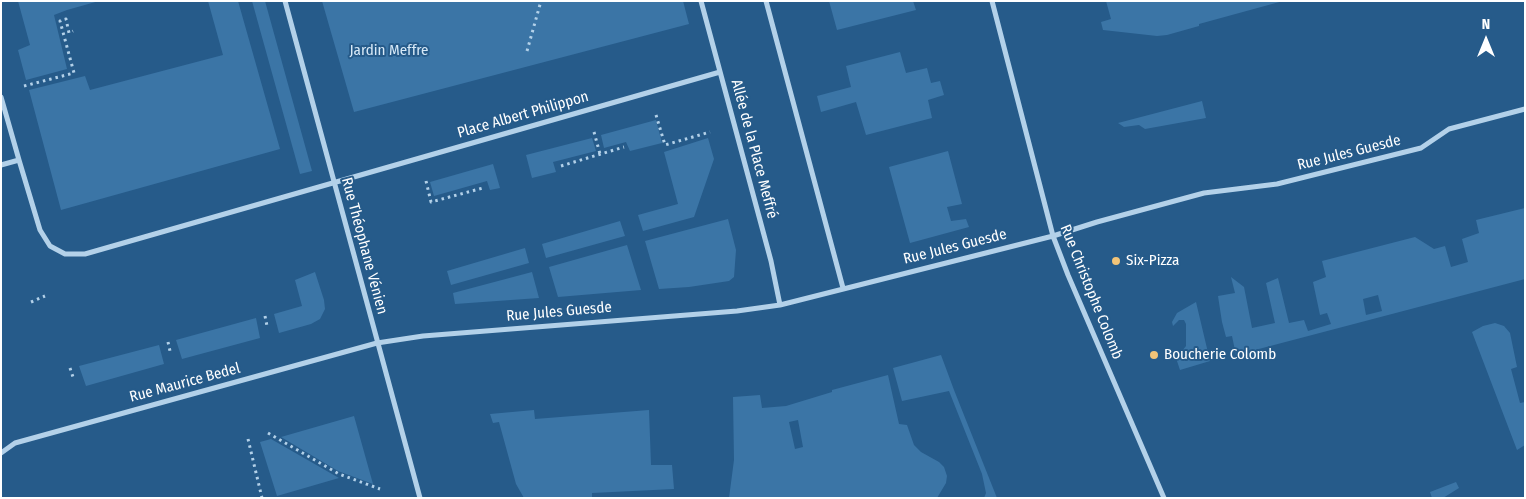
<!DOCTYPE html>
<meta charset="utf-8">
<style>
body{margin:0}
#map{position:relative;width:1526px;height:499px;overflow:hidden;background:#265b8a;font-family:"Fira Sans Condensed",sans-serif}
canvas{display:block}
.frame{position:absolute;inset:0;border:2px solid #fff;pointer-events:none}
.north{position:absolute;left:1461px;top:15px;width:50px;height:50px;-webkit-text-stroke:4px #265b8a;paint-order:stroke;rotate:0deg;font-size:14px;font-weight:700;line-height:20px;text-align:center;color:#fff}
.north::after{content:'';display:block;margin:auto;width:18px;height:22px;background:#fff;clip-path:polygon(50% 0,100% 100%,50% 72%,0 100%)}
</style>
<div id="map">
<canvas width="1526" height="499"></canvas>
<div class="frame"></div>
<div class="north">N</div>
</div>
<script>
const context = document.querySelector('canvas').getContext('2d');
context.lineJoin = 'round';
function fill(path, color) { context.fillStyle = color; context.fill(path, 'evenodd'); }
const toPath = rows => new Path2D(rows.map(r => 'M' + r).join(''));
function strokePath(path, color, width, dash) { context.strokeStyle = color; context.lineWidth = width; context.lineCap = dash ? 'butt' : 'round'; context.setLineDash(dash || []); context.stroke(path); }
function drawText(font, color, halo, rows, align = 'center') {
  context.font = font + ' "Fira Sans Condensed",sans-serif'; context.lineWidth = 4; context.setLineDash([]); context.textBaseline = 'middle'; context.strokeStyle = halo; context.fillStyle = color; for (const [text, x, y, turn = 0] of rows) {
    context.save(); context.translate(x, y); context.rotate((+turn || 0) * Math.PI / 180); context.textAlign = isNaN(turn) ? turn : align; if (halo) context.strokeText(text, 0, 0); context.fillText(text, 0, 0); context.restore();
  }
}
fill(toPath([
 [18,1,99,1,67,10,54,15,67,69,26,80,18,50,30,45],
 [208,1,238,1,280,149,61,210,29,90,85,76,90,90,223,55],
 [252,1,265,1,312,171,300,174],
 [322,1,683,1,689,24,354,112],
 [829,1,913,1,916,10,837,30],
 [1106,1,1283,1,1199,24,1199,26,1167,35,1157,36,1103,30,1101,22,1111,19],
 [900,52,906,73,927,68,931,83,940,81,944,95,928,100,932,118,866,135,856,102,821,112,817,96,851,87,846,66],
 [1202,101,1206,118,1145,129,1139,125,1124,127,1118,123],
 [656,120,662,143,630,151,626,142,604,148,601,135],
 [592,138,596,151,553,162,556,172,532,178,526,155],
 [708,138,714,159,694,217,643,231,638,215,678,204,664,152],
 [948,151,962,204,947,207,951,221,966,219,969,227,910,243,889,167],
 [493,164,500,188,490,190,487,181,434,196,430,182],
 [1525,208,1525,279,1236,355,1232,336,1226,337,1222,322,1218,296,1235,293,1231,277,1244,287,1252,328,1275,323,1266,283,1278,278,1289,323,1304,320,1308,331,1331,324,1327,313,1320,315,1313,282,1326,277,1322,261,1415,237,1434,249,1445,246,1451,267,1468,262,1462,239,1479,233,1476,220],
 [1378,295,1382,311,1366,315,1363,299],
 [728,219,736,250,734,277,729,281,689,287,659,289,645,241],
 [620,221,625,236,546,258,542,244],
 [627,245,641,290,558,297,549,267],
 [525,248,529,263,451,285,447,271],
 [315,272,324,300,325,309,320,319,311,324,279,333,274,314,302,306,295,280],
 [532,272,539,298,455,304,453,293],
 [1196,302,1210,361,1180,370,1175,355,1182,351,1186,346,1186,324,1184,320,1179,320,1173,326,1172,322,1177,313],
 [256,318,260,338,182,359,176,340],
 [1495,323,1504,326,1510,333,1517,367,1511,369,1520,403,1525,402,1525,445,1517,450,1472,332,1483,326],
 [159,345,164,364,86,386,79,366],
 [941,355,954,390,997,498,984,498,986,493,982,474,949,391,902,401,893,368],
 [888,375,899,424,907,425,914,445,921,452,939,462,944,467,947,476,946,483,937,498,729,498,734,460,733,397,760,395,762,408,786,406,832,392,832,390],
 [798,420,803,447,795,449,789,422],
 [534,410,535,419,649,410,651,465,672,465,674,489,592,493,592,498,524,498,516,484,499,422,493,423,490,414],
 [354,416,373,484,338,471,281,437],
 [271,439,339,478,277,496,260,442],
 [1456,482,1459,488,1443,498,1432,498,1430,492]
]), '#3b75a6');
strokePath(toPath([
 [527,51,541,1],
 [24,86,74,73,60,21,66,19,69,33,73,31],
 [656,115,665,145,710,132],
 [594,132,600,154],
 [561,166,624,147],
 [426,181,431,202,483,188],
 [31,302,45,296],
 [265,316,267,326],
 [168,342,170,351],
 [70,368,73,377],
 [268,433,339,474,380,489],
 [248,439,262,498]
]), '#b3d1e9', 3, [2.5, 4]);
strokePath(toPath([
 [285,1,420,498],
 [701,1,771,261,780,305],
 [766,1,843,288],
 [992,1,1053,236,1068,275,1164,498],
 [1,97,19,160],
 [1,165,19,160,40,230,50,246,65,254,85,254,720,72],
 [1,453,15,443,377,343,423,336,737,311,780,305,1053,236,1097,222,1204,193,1277,184,1421,148,1449,129,1525,109]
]), '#b3d1e9', 5);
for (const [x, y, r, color] of [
 [1116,261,5,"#f2c478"],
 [1154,355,5,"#f2c478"]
]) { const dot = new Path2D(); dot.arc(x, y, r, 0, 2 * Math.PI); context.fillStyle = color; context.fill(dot); strokePath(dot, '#265b8a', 2); }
drawText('15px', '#d7e9f7', '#265b8a', [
 ["Jardin Meffre",389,51]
]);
drawText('15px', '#fff', '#265b8a', [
 ["Place Albert Philippon",523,115,-16],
 ["Allée de la Place Meffré",754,149,75],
 ["Rue Jules Guesde",1349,153,-14],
 ["Rue Théophane Vénien",364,246,75],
 ["Rue Jules Guesde",955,247,-14],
 ["Rue Christophe Colomb",1091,292,68],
 ["Rue Jules Guesde",559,312,-5],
 ["Rue Maurice Bedel",185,383,-15]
]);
drawText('15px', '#fff', '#265b8a', [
 ["Six-Pizza",1126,261],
 ["Boucherie Colomb",1164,355]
], 'left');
</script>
